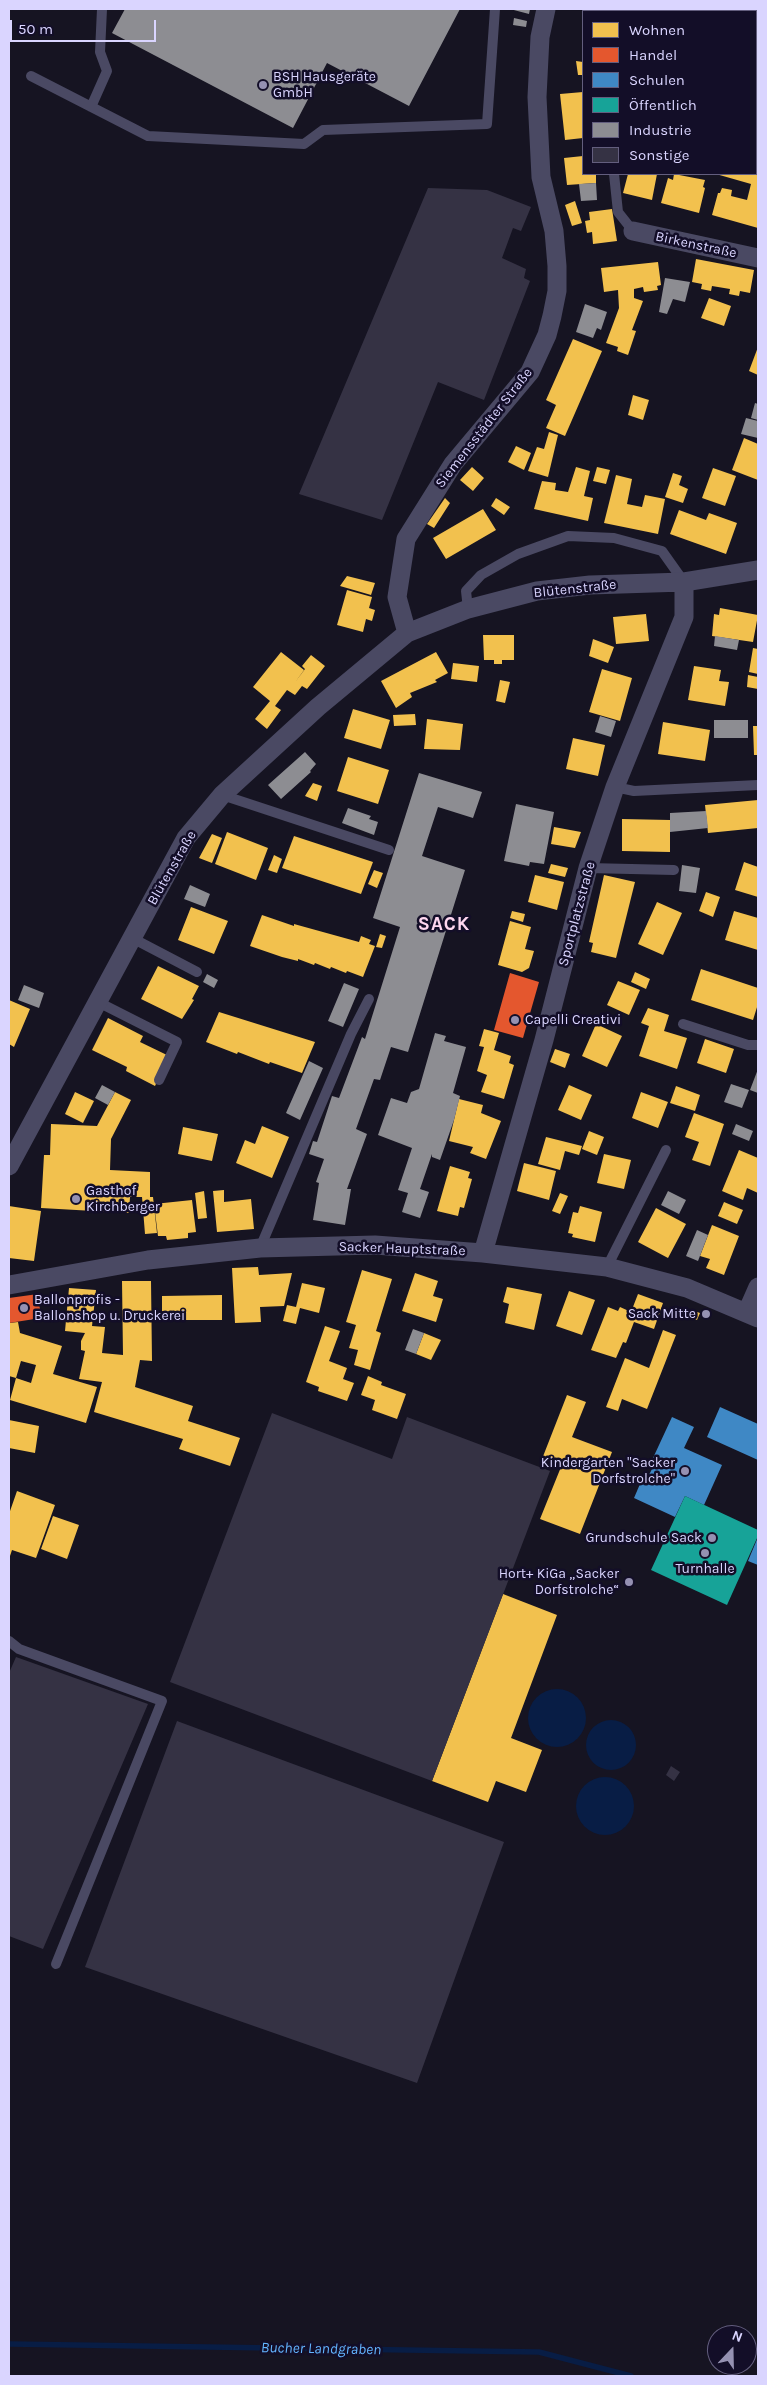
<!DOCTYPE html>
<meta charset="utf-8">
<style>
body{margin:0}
#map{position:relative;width:767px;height:2385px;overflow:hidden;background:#161422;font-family:Karla,sans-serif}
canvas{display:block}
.frame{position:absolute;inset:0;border:10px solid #dad5ff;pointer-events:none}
.legend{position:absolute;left:582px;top:10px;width:175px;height:165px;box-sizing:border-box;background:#130e28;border:1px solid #635e7e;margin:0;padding:6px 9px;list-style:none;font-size:15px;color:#dad5ff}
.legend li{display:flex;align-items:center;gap:10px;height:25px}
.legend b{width:25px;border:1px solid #635e7e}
.north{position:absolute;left:707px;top:2325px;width:50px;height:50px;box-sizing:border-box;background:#130e28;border:1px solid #635e7e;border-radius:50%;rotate:21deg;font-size:14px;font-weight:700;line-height:20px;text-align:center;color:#dad5ff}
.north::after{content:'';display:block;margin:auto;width:18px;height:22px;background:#9591b2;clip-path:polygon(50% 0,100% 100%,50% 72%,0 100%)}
.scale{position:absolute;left:10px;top:20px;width:146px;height:22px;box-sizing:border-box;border:2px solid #dad5ff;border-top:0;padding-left:6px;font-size:15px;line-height:18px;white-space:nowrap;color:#dad5ff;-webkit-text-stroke:4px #130e28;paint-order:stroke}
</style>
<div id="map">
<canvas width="767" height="2385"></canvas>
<div class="frame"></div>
<ul class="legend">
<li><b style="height:14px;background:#f2c14e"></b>Wohnen</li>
<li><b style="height:14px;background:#e4572e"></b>Handel</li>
<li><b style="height:14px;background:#3f88c5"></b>Schulen</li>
<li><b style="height:14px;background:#17a398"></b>Öffentlich</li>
<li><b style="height:14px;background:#8d8d92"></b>Industrie</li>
<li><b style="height:14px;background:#353244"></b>Sonstige</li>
</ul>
<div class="north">N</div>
<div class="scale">50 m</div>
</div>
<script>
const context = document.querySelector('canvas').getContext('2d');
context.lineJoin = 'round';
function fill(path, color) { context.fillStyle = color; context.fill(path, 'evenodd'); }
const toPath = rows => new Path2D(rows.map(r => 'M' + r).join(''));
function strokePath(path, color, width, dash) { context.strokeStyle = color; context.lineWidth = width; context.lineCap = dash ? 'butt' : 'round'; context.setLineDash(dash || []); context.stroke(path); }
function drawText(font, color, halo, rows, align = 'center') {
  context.font = font + ' Karla,sans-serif'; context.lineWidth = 5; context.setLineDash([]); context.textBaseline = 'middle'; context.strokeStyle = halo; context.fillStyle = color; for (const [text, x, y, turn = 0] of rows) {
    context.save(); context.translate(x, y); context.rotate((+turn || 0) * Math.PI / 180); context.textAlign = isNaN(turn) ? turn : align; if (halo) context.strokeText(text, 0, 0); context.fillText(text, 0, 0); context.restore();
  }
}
fill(toPath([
 '528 1718a29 29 0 1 1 58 0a29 29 0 1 1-58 0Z',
 '586 1745a25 25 0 1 1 50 0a25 25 0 1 1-50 0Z',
 '576 1806a29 29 0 1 1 58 0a29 29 0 1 1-58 0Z'
]), '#081d45');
fill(toPath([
 [576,61,583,62,583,75,578,75],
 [583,92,583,138,565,140,560,94],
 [583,156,583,174,596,174,596,183,567,185,564,158],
 [756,168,758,169,758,228,712,215,718,193,720,193,722,188,732,190,731,196,747,200,751,184,716,174,756,174],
 [628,174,657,174,652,200,623,193],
 [674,174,705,180,703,187,705,188,699,213,661,203,668,178,673,180],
 [575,201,582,223,572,226,565,205],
 [612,209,617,241,593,244,592,232,587,233,585,221,590,220,589,212],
 [696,259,754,270,750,293,740,291,739,296,729,294,730,289,712,286,711,291,701,289,702,284,692,282],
 [658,262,661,285,657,286,658,290,644,292,643,287,634,289,634,298,643,301,632,330,636,331,628,355,617,351,618,347,606,343,619,308,618,290,604,292,601,268],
 [709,298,731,306,724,326,701,318],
 [573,339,602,351,565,436,546,428,556,405,546,400],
 [758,347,758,375,749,371],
 [633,395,649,400,643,420,628,415],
 [549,432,558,435,548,477,528,471,537,447,544,449],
 [744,438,758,444,758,480,732,470],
 [516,446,531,453,524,470,508,462],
 [472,467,484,478,473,491,460,480],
 [576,467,590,471,584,496,593,498,588,521,534,509,542,481,556,483,555,490,568,492],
 [597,467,610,470,606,484,593,481],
 [713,468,736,476,725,506,702,498],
 [673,473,682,476,679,485,688,489,683,503,665,497],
 [616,475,632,479,627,504,642,507,645,495,665,499,658,534,604,523],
 [445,498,450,503,434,528,427,524],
 [496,498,510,507,504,515,491,506],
 [483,509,496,530,446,559,433,538],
 [679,510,706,520,709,513,737,523,726,554,670,534],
 [347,576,375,583,371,595,340,586],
 [347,590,372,597,369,608,375,610,372,621,366,619,363,632,337,625],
 [720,608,758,615,753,642,712,636,714,614,719,615],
 [646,614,649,641,616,644,613,617],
 [483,635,514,635,514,660,502,660,502,664,494,664,494,660,484,660],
 [593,639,614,647,608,663,589,656],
 [753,648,758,649,758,674,749,672],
 [281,652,304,670,296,681,305,669,302,666,311,655,325,666,307,689,302,686,295,695,287,690,275,706,281,710,267,729,255,719,270,701,253,687],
 [436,652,448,673,435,680,437,682,410,693,412,697,396,708,381,681],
 [453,663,479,666,477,682,451,679],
 [694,666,721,670,719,681,729,682,725,706,688,700],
 [602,669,632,678,620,721,589,712],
 [748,675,758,677,758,689,747,687],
 [500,680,510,682,505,703,496,701],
 [353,709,390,720,381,749,344,738],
 [415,714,416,725,394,726,393,715],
 [427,719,463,724,460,750,424,749],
 [663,722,710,730,705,761,658,754],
 [753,726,758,726,758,755,754,755],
 [573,738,605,745,598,776,566,769],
 [348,757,389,770,378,804,337,791],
 [313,783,322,786,317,801,305,796],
 [758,800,758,828,708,833,705,805],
 [622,819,670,820,670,852,622,851],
 [554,827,581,832,575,848,551,844],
 [227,832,268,848,256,880,215,864],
 [212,834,222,838,212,863,199,858],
 [294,836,373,862,361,894,282,868],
 [274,855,282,859,277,873,268,870],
 [744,862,758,867,758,897,735,890],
 [551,864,568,868,565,877,548,873],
 [374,870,383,873,377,888,368,884],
 [535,875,564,882,557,910,528,902],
 [604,875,635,882,616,958,591,952,593,943,589,942],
 [706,892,720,897,713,917,699,911],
 [657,902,682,913,663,955,638,944],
 [191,907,228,921,214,954,178,940],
 [512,911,525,914,523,922,510,918],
 [734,911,758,918,758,950,725,940],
 [262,915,294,926,294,924,359,942,361,936,371,940,369,944,375,946,363,977,347,971,346,973,331,967,330,969,315,963,314,965,298,959,298,961,282,957,250,946],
 [510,921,531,927,525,949,534,951,529,968,522,972,498,965],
 [380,934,386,936,382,948,376,947],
 [158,966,199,986,192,999,194,1000,182,1019,141,999],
 [701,969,758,988,758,1004,753,1020,691,1000],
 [635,972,650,979,646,989,631,982],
 [618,981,640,990,629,1015,607,1005],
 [9,1000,30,1009,14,1047,9,1044],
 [648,1008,669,1015,664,1031,687,1038,677,1069,639,1056,649,1026,641,1023],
 [219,1012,315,1042,302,1073,270,1062,269,1064,238,1052,237,1054,206,1042],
 [108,1018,143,1036,140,1042,169,1056,155,1086,126,1071,127,1067,92,1050],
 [596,1024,622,1036,607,1067,582,1056],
 [484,1029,499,1033,494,1050,511,1056,509,1063,514,1065,504,1099,481,1092,487,1075,477,1071,484,1047,479,1046],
 [705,1039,734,1049,726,1073,697,1063],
 [555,1049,570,1054,565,1068,550,1062],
 [569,1085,592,1095,581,1120,558,1110],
 [676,1086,700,1095,695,1111,670,1103],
 [75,1092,94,1101,83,1123,65,1114],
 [115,1092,131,1100,111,1139,110,1170,150,1172,150,1197,153,1197,157,1233,145,1234,142,1197,130,1197,129,1213,41,1208,44,1155,50,1155,51,1124,97,1126],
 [641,1092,668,1102,658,1128,632,1118],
 [459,1099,483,1105,481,1113,501,1121,486,1159,470,1153,473,1147,449,1141],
 [694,1113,724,1124,710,1166,692,1160,699,1142,685,1137],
 [262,1126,289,1137,272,1178,236,1163,245,1140,255,1144],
 [183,1127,218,1134,212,1161,178,1154],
 [589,1131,604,1137,597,1155,582,1149],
 [546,1137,582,1146,579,1155,565,1151,560,1170,538,1164],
 [739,1150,758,1158,758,1193,747,1188,743,1200,722,1191],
 [604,1154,631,1160,624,1189,597,1183],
 [524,1163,556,1171,549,1200,517,1191],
 [450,1166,470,1172,468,1178,472,1179,464,1208,460,1207,458,1216,437,1211],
 [224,1190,224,1202,251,1199,254,1229,217,1232,213,1191],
 [204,1191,207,1218,198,1219,195,1193],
 [560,1193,568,1196,560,1214,552,1211],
 [192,1200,196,1232,188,1233,188,1238,167,1240,166,1236,158,1236,154,1204],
 [724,1202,743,1210,737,1224,718,1216],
 [9,1206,41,1211,34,1261,9,1258],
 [580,1206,602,1212,595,1242,572,1237,573,1234,568,1233,573,1212,578,1213],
 [656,1208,686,1224,668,1258,638,1242],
 [712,1225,739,1236,724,1275,706,1268,710,1259,700,1256],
 [258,1267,259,1275,292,1273,284,1306,260,1307,261,1322,235,1323,232,1268],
 [362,1270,392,1279,376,1331,381,1333,370,1370,354,1365,358,1350,349,1348,356,1325,346,1322],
 [415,1273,438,1281,433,1296,443,1299,436,1322,402,1311],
 [122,1281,151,1281,152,1361,140,1360,135,1387,193,1406,188,1421,240,1438,230,1466,179,1449,183,1439,94,1412,102,1382,79,1379,85,1351,81,1350,81,1341,85,1333,65,1331,69,1288,96,1290,92,1326,105,1327,102,1353,123,1355],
 [302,1283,325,1288,319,1313,300,1308,296,1324,283,1321,287,1305,296,1307],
 [507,1287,542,1294,534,1330,505,1323,509,1304,503,1302],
 [569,1291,595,1300,582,1335,556,1326],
 [638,1294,663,1303,654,1329,634,1322,626,1343,623,1342,616,1358,591,1350,608,1307,618,1311,620,1307,631,1312],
 [222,1295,222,1320,162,1320,162,1296],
 [688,1309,700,1313,697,1320,686,1315],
 [18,1322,20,1333,62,1346,53,1374,97,1387,86,1423,10,1400,16,1378,31,1383,36,1365,21,1361,16,1378,9,1376,9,1323],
 [325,1326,340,1331,329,1361,347,1368,343,1379,354,1383,347,1401,318,1391,319,1387,306,1382],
 [663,1330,676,1335,647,1409,622,1399,618,1411,606,1407,625,1358,649,1368],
 [424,1333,441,1340,431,1360,416,1354],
 [368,1376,382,1382,381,1385,406,1394,397,1419,372,1410,375,1400,361,1395],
 [567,1395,586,1402,572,1437,612,1452,580,1534,540,1519,561,1467,542,1459],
 [9,1420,39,1426,35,1453,9,1448],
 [17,1491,55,1505,36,1558,12,1550,9,1559,9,1514],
 [53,1516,79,1525,67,1559,41,1549],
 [503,1594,557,1615,511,1738,542,1750,526,1792,496,1781,488,1802,432,1781]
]), '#f2c14e');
fill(toPath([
 [510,973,539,982,523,1038,494,1030],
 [38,1294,41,1318,9,1323,9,1298]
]), '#e4572e');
fill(toPath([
 [720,1407,758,1424,758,1460,707,1437],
 [672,1417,694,1427,684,1448,722,1465,704,1505,685,1496,675,1517,634,1498,643,1477,647,1479,657,1459,653,1458],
 [758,1537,758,1565,748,1561]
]), '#3f88c5');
fill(toPath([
 [602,9,646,9,645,11,602,11],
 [650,9,698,9,697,11,649,11],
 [685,1496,758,1530,758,1536,727,1605,651,1570]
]), '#17a398');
fill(toPath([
 [125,9,460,9,409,106,327,63,293,128,112,33],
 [510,9,530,9,529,14],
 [514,18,527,21,526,27,513,25],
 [596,183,597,200,581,201,579,184],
 [665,278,690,282,685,302,673,299,667,314,659,312],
 [585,304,607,312,601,330,597,328,593,338,576,332],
 [755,403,758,404,758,420,751,418],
 [746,418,758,421,758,438,741,434],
 [715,636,739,640,737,650,714,646],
 [600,716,616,721,611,737,595,732],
 [714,720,748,720,748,738,714,738],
 [305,752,316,764,310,771,311,772,281,799,268,785],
 [419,773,482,792,473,818,438,807,422,856,465,870,408,1052,391,1047,380,1080,374,1079,356,1129,367,1134,347,1189,351,1189,345,1225,313,1220,319,1183,316,1182,324,1159,309,1154,313,1141,317,1142,332,1096,339,1098,362,1037,365,1039,400,927,373,918],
 [516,804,554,812,544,864,530,862,529,866,504,861],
 [348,808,371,816,369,819,378,822,374,835,342,823],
 [706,811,708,828,670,832,670,813],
 [682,865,700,868,696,893,679,891],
 [190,885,210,894,205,907,184,899],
 [207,974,218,980,214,988,203,982],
 [344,983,359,989,343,1027,328,1021],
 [24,985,44,993,39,1008,18,1000],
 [435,1033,446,1036,444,1041,466,1047,453,1093,460,1096,454,1120,440,1160,432,1157,432,1154,420,1189,429,1192,420,1218,402,1212,408,1193,398,1190,412,1148,378,1135,391,1098,407,1103,411,1092,419,1089],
 [309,1061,323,1068,300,1120,286,1113],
 [758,1069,758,1093,750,1090],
 [731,1084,749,1090,742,1108,724,1102],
 [102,1085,115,1092,108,1105,95,1098],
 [736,1124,753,1131,749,1141,732,1134],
 [668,1191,686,1200,679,1214,661,1205],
 [697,1230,708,1235,698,1261,686,1256],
 [413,1329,424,1333,416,1354,405,1350]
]), '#8d8d92');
strokePath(toPath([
 [9,2344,539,2352,631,2376]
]), '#081d45', 5.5);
fill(toPath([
 [428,188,487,190,531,207,521,231,513,228,502,258,526,269,524,278,530,281,484,400,438,382,382,520,299,494],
 [272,1413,392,1459,407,1417,550,1471,432,1781,170,1682],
 [16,1657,148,1704,43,1949,9,1936,9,1673],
 [177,1721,504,1842,417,2083,85,1967],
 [671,1766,680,1772,674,1781,666,1775]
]), '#353244');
strokePath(toPath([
 [31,76,148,136,304,144,323,130,487,124,495,9],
 [91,107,107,71,100,52,102,9],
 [614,174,618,212,633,231],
 [468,609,466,591,481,575,518,554,568,536,614,538,662,551,684,582],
 [615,787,634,791,758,785],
 [222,795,389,850],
 [588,868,674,870],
 [132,938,197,972],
 [98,1002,177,1042,159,1080],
 [683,1024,748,1045,758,1045],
 [260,1248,351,1034,369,999],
 [607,1267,666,1150],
 [9,1641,19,1649,162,1701,56,1964]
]), '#4a4963', 10);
strokePath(toPath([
 [633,231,758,258],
 [407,633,397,597,406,539,453,464,530,372,547,335,552,316,557,291,557,266,554,231,541,177,537,97,540,37,546,9],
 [9,1166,186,838,222,795,318,707,407,633,468,609,537,591,590,585,684,582,758,570],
 [483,1253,544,1040,588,868,615,787,684,617,684,582],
 [9,1285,148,1260,260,1248,375,1245,483,1253,607,1267,687,1288,758,1318],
 [747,1312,758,1287]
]), '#4a4963', 19);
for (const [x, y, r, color] of [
 [263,85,5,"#9591b2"],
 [515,1020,5,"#9591b2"],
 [76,1199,5,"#9591b2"],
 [24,1308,5,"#9591b2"],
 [706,1314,5,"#9591b2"],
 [685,1471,5,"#9591b2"],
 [712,1538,5,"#9591b2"],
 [705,1553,5,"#9591b2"],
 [629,1582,5,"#9591b2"]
]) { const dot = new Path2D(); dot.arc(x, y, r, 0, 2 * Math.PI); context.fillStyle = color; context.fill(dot); strokePath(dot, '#130e28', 2); }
drawText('14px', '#dad5ff', '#130e28', [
 ["BSH Hausgeräte",273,77],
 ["GmbH",273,93],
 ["Capelli Creativi",525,1020],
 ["Gasthof",86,1191],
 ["Kirchberger",86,1207],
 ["Ballonprofis -",34,1300],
 ["Ballonshop u. Druckerei",34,1316],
 ["Sack Mitte",696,1314,"right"],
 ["Kindergarten \"Sacker",675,1463,"right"],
 ["Dorfstrolche\"",675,1479,"right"],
 ["Grundschule Sack",702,1538,"right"],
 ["Turnhalle",705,1569,"center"],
 ["Hort+ KiGa „Sacker",619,1574,"right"],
 ["Dorfstrolche“",619,1590,"right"]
], 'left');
drawText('14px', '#dad5ff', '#130e28', [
 ["Birkenstraße",696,245,12],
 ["Siemensstädter Straße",484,428,-52],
 ["Blütenstraße",575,589,-6],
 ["Blütenstraße",172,868,-60],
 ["Sportplatzstraße",577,914,-75],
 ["Sacker Hauptstraße",402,1249,2]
]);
drawText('italic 15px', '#63b5ff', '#130e28', [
 ["Bucher Landgraben",321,2349,1]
]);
context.letterSpacing = '1px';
drawText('bold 19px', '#ffd7f0', '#130e28', [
 ["SACK",444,925]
]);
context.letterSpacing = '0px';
</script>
